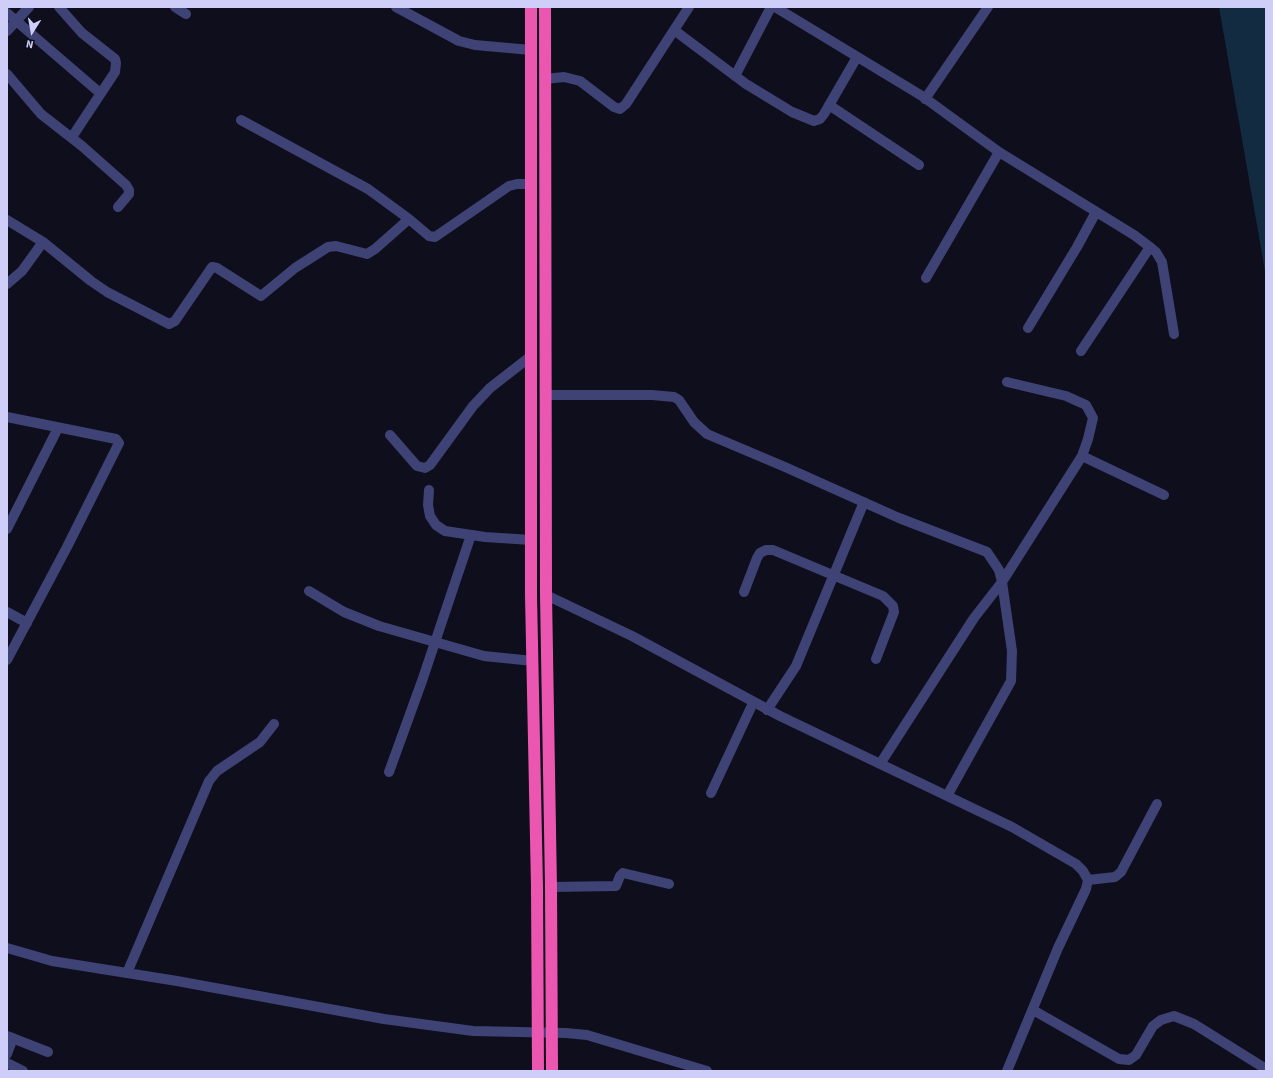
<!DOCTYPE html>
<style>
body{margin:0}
#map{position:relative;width:1273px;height:1078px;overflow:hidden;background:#0e0e1c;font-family:"Source Sans 3",sans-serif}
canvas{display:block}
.frame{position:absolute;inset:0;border:8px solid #cecef9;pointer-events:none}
.north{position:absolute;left:12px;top:12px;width:40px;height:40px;-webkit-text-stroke:3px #0e0e1c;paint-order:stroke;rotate:191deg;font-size:11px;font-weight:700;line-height:16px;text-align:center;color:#cecef9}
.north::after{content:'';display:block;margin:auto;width:14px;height:18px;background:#cecef9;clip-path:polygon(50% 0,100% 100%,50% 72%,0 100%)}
</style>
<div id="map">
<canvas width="1273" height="1078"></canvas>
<div class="frame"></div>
<div class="north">N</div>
</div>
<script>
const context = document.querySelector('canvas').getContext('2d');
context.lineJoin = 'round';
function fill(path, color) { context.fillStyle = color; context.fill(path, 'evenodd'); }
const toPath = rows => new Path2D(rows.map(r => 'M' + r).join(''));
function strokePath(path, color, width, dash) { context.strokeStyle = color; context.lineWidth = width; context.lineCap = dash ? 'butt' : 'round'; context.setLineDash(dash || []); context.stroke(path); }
fill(toPath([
 [1219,7,1266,7,1266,277]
]), '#132b40');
strokePath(toPath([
 [59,7,82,33,115,59,116,63,115,72,72,137],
 [175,7,186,14],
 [396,7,459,41,475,45,531,50],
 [775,7,922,96,999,152,1134,235,1150,247,1156,252,1162,262,1174,334],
 [7,13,100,93],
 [674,30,746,84,792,112,814,121,820,119,824,114,857,57],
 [7,31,29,7],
 [7,74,41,114,82,146,126,185,129,190,129,194,118,207],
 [735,76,771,7],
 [545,79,564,77,580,81,614,107,620,109,626,104,689,7],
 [925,99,988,7],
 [829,105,919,165],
 [241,120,368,189,409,219],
 [7,220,43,242,91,281,107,292,169,324,175,321,212,267,217,268,261,296,295,268,328,247,336,246,367,254,375,249,409,219,429,236,435,237,509,186,517,184,530,184],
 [926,278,999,152],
 [7,284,22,271,43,242],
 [1028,328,1077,247,1096,212],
 [1081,351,1150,247],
 [545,395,652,395,674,397,679,400,694,422,707,434,785,467,899,518,987,552,999,570,1002,582,1012,651,1011,681,947,796],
 [7,417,116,439,119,443,67,547,7,660],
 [390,435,417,466,425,468,430,465,473,406,490,388,531,356],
 [1082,456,1164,495],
 [429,490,428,505,430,516,436,525,445,531,485,537,531,540],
 [7,529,58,428],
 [309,591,344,612,379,626,484,656,533,661],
 [744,592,757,558,760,553,766,550,773,550,883,596,893,606,894,612,876,659],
 [546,595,632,636,780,716,1012,827,1076,864,1083,871,1088,880,1086,889,1058,948,1007,1071],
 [7,612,27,623],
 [767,710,796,666,864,502],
 [880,764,974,618,1002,582,1082,456,1088,439,1093,418,1086,405,1066,396,1007,382],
 [389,772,422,681,471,535],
 [711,793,753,703],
 [1088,880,1115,877,1121,872,1157,804],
 [551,887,616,886,620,876,623,873,669,884],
 [7,948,52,961,177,981,384,1019,473,1031,566,1033,587,1035,707,1071],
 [127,973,209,781,217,771,260,742,274,724],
 [1033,1010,1119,1059,1129,1060,1136,1055,1153,1026,1161,1020,1174,1016,1194,1024,1266,1069],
 [7,1036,48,1052],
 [7,1054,13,1038],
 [7,1063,23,1071]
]), '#3e4275', 10);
strokePath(toPath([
 [531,7,531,595,537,887,538,1071],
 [545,7,546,595,551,887,552,1071]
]), '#eb57b0', 12);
</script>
